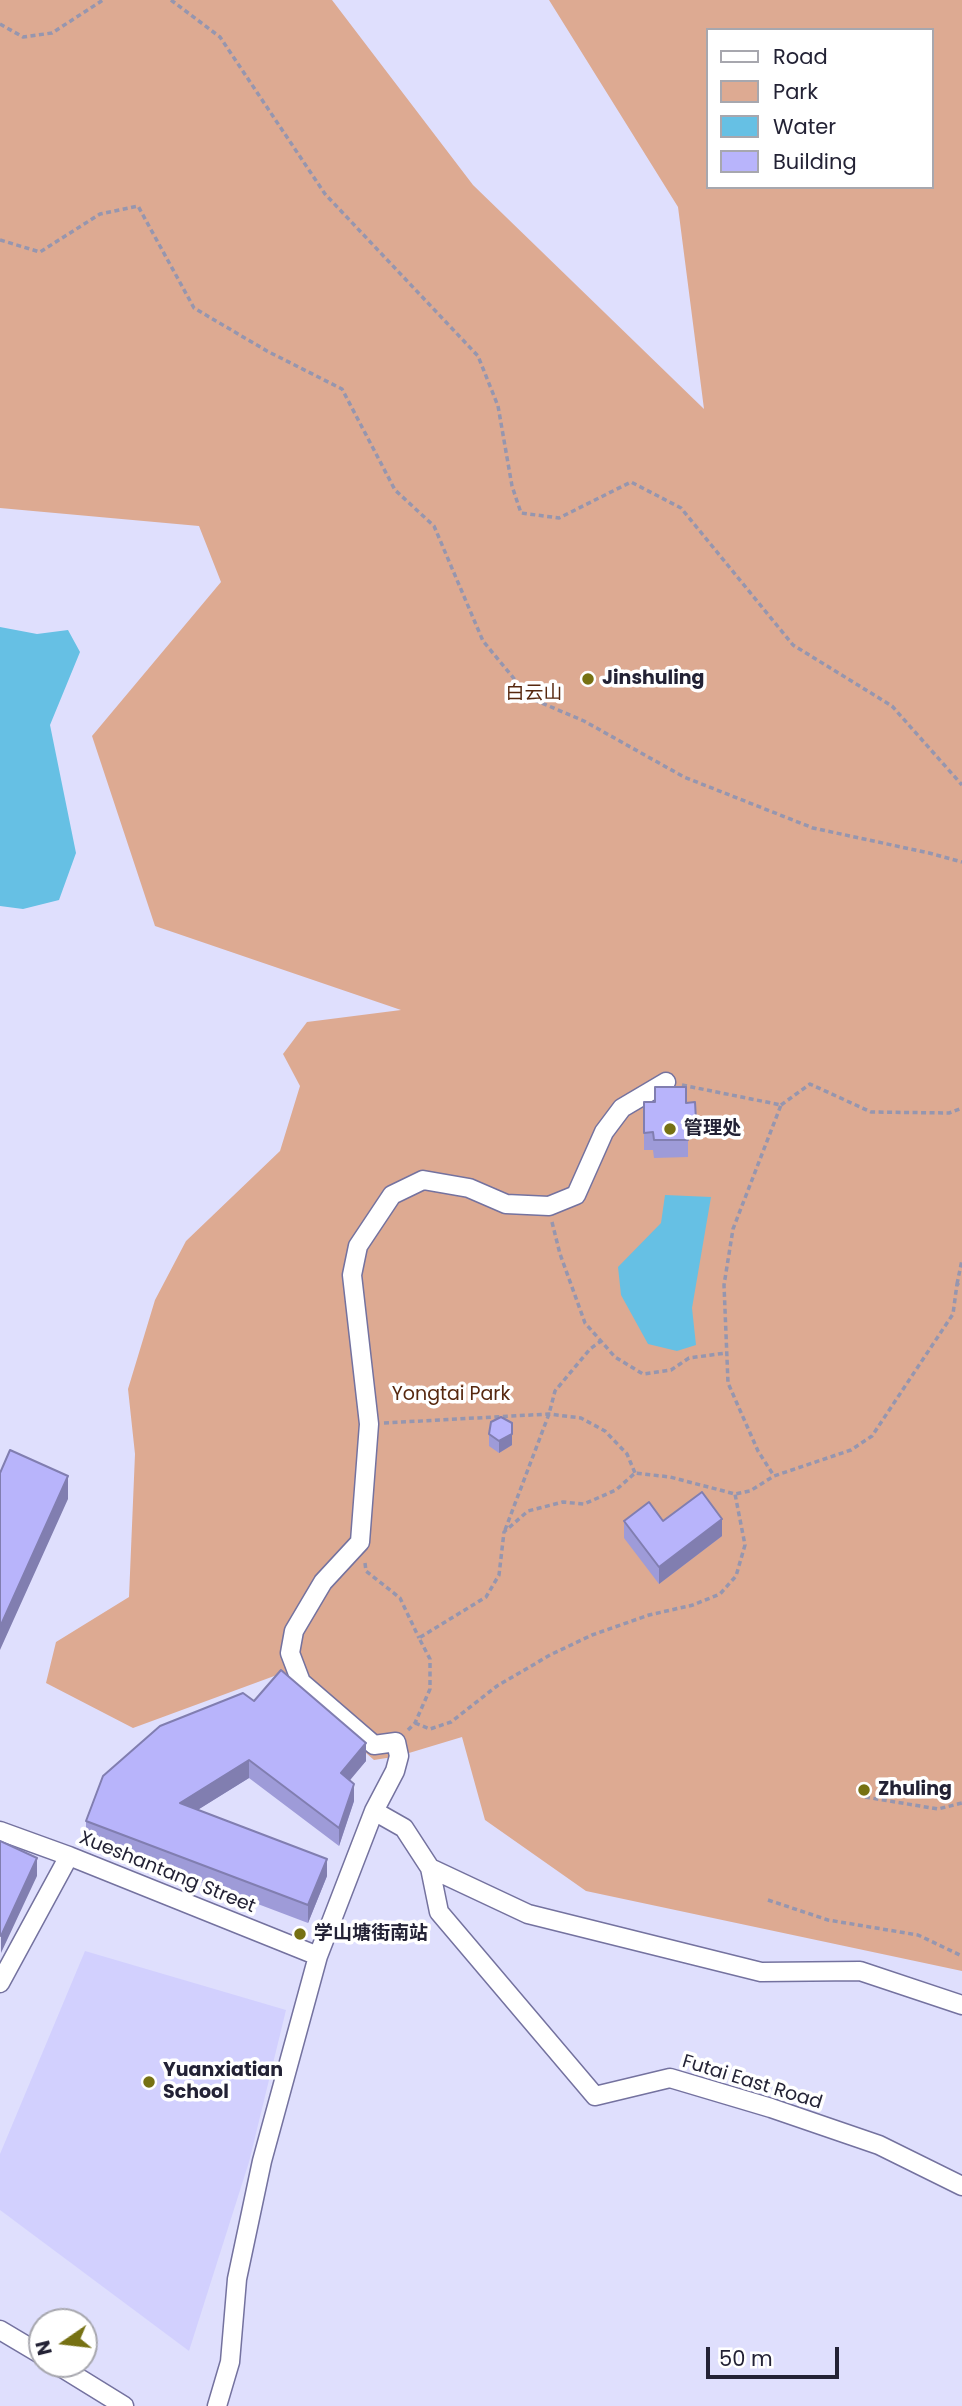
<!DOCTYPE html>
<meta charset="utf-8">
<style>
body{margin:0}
#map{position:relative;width:962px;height:2406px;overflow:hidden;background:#dfdffd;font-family:Poppins,sans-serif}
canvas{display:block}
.legend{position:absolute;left:706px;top:28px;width:228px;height:161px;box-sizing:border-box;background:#fff;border:2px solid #a7a7ae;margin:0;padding:9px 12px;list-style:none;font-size:21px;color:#232235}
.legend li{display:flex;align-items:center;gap:14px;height:35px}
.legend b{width:35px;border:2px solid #a7a7ae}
.north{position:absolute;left:28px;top:2308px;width:70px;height:70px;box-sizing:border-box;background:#fff;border:2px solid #a7a7ae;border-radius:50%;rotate:256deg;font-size:19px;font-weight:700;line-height:28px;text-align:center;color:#232235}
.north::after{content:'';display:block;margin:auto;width:24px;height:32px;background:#767113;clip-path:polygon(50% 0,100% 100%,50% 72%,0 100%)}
.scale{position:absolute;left:706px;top:2347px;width:133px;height:32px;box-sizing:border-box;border:4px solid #232235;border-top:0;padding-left:9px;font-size:21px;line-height:24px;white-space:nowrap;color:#232235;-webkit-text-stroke:5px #fff;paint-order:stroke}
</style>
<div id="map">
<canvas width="962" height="2406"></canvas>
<ul class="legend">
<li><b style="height:9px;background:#fff"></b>Road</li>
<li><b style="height:19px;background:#ddaa92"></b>Park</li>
<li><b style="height:19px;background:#66c0e4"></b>Water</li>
<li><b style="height:19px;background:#b8b4fb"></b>Building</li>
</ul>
<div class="north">N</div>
<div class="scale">50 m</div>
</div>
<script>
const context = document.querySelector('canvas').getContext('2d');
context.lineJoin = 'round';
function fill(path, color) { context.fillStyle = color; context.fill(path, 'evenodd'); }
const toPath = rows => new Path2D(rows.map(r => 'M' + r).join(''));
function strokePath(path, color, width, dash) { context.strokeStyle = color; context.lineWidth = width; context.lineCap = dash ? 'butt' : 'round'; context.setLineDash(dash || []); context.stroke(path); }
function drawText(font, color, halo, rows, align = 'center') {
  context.font = font + ' Poppins,"Noto Sans SC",sans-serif'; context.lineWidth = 7; context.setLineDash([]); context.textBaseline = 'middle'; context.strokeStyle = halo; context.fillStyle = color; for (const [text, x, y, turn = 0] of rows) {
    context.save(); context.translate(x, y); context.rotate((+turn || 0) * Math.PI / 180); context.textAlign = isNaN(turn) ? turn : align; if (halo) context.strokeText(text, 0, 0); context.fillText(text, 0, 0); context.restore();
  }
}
fill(toPath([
 [85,1951,286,2010,249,2162,189,2351,0,2210,0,2154]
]), '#d2d0fe');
fill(toPath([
 [0,0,332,0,473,185,704,409,678,207,549,0,962,0,962,1971,586,1891,485,1820,462,1737,399,1756,374,1760,277,1675,133,1728,46,1683,56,1642,129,1597,135,1454,128,1389,155,1300,186,1241,280,1151,300,1086,283,1054,307,1022,401,1010,155,926,92,736,221,582,199,526,0,508],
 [708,30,932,30,932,187,708,187]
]), '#ddaa92');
fill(toPath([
 [0,627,37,634,68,630,80,652,50,725,76,853,59,900,23,909,0,906],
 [665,1195,711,1197,692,1308,696,1345,677,1351,648,1344,621,1295,618,1267,661,1223]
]), '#66c0e4');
const minor = toPath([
 [374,1811,404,1828,430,1868,528,1914,761,1972,860,1971,962,2005],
 [0,1831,69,1856,318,1956],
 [430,1868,439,1912,595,2096,670,2078,771,2108,879,2145,962,2186],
 [0,1983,69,1856],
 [0,2330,42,2355],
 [56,2364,124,2406],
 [217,2406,230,2362,237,2279,262,2161,318,1956,374,1811,395,1771,399,1756,396,1742,374,1745,301,1682,290,1653,294,1631,323,1582,360,1542,369,1424,352,1275,358,1246,392,1195,423,1180,469,1188,506,1204,549,1206,576,1195,604,1132,622,1108,666,1082]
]);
strokePath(minor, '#74729f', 21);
strokePath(toPath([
 [171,0,220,37,325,194,478,356,498,406,512,486,521,513,559,518,631,482,681,508,793,645,892,706,962,785],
 [0,24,23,37,52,33,103,0],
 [0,240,40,252,100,214,138,206,194,308,267,351,342,389,395,490,434,526,483,641,530,698,584,721,684,777,813,828,929,853,962,862],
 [682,1085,781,1105,733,1229,724,1285,728,1383,758,1451,774,1476],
 [781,1105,810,1084,871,1112,949,1113,962,1108],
 [552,1222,560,1254,585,1323,615,1357,643,1374,671,1370,689,1358,726,1353],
 [957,1284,962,1260],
 [384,1423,549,1414,581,1418,605,1431,627,1454,635,1473],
 [505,1530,549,1414,555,1391,590,1349,601,1341],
 [365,1563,366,1571,400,1598,419,1638],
 [415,1723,430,1729,451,1722,497,1686,550,1655,592,1635,649,1615,693,1605,720,1594,736,1576,745,1545,735,1494],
 [408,1730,415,1723,430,1689,430,1659,419,1638,486,1597,499,1575,504,1532,528,1511,563,1502,584,1504,616,1490,635,1473,670,1477,735,1494,750,1491,774,1476,851,1450,872,1436,953,1314,957,1284,962,1287],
 [865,1797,938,1809,962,1803],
 [768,1900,828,1920,918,1935,962,1956]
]), '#9696af', 3.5, [5, 3.5]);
strokePath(minor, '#fff', 18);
fill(toPath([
 [644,1102,695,1102,696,1137,688,1138,688,1157,654,1158,653,1150,644,1150],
 [489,1434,512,1435,512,1445,499,1453,489,1446],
 [624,1521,663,1521,722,1536,659,1584,624,1538],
 [254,1701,366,1761,349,1780,354,1801,339,1846,249,1778,197,1810,327,1876,308,1923,86,1839,86,1821]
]), '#9e9bd8');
fill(toPath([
 [512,1423,512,1445,499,1453,499,1441],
 [68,1476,68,1499,0,1650,0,1627],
 [722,1519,722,1536,659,1584,659,1567],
 [366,1743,366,1761,341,1791,341,1773],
 [249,1760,249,1778,180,1821,180,1803],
 [354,1784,354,1801,339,1846,339,1828],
 [37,1858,37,1876,1,1953,1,1936],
 [327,1859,327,1876,308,1923,308,1905]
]), '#817eb0');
const building = toPath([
 [655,1087,686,1087,686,1103,695,1102,696,1120,687,1120,688,1140,654,1140,653,1132,644,1133,644,1102,655,1102,655,1087],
 [501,1417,512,1423,512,1434,499,1441,489,1434,491,1422,501,1417],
 [10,1450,68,1476,0,1627,0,1473,10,1450],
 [702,1492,722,1519,659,1567,624,1521,649,1502,663,1521,702,1492],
 [281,1670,366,1743,341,1773,354,1784,339,1828,249,1760,180,1803,327,1859,308,1905,86,1821,103,1776,160,1726,243,1693,254,1701,281,1670],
 [0,1841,37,1858,1,1936,0,1935,0,1841]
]);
fill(building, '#b8b4fb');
strokePath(building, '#817eb0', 2);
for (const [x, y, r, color] of [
 [588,679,7,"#767113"],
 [670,1129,7,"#767113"],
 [864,1790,7,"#767113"],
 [300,1934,7,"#767113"],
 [149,2082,7,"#767113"]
]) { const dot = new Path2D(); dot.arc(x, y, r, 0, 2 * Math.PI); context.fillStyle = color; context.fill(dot); strokePath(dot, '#fff', 2.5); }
drawText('bold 19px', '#232235', '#fff', [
 ["Jinshuling",602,679],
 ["管理处",684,1129],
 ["Zhuling",878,1790],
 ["学山塘街南站",314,1934],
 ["Yuanxiatian",163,2071],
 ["School",163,2093]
], 'left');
drawText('19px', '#57280f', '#fff', [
 ["白云山",534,694],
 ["Yongtai Park",451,1395]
]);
drawText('19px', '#232235', '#fff', [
 ["Xueshantang Street",167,1873,22],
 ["Futai East Road",752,2083,17]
]);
</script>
